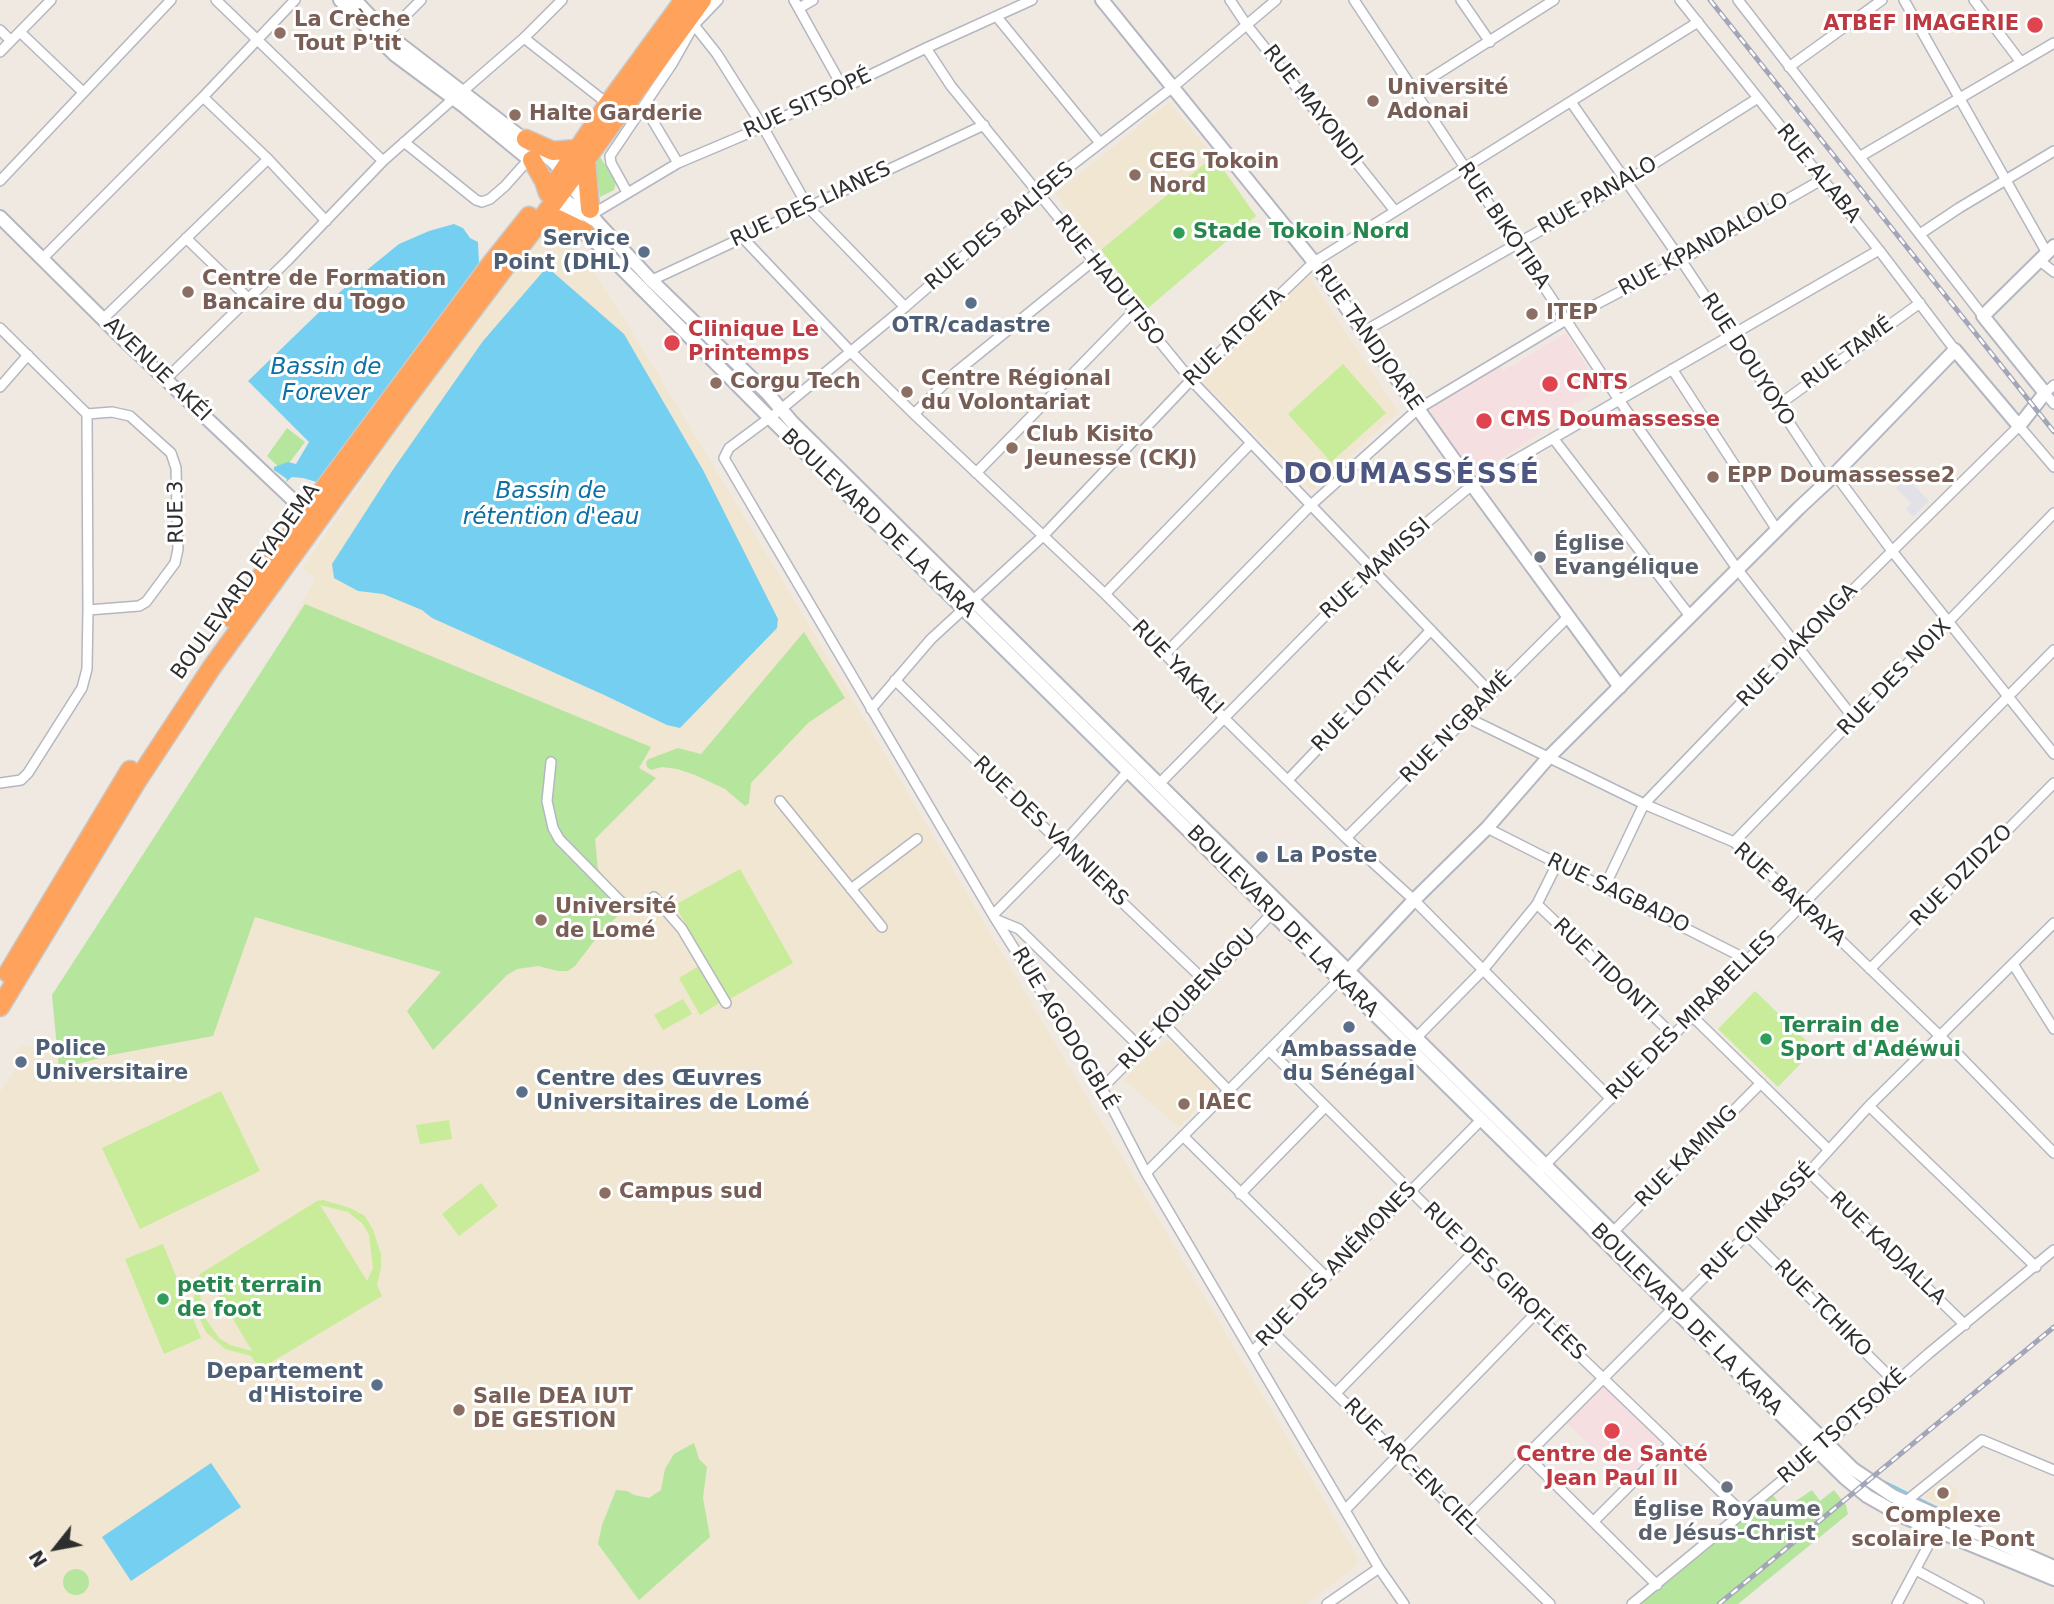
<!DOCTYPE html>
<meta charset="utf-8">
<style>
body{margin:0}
#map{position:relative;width:2054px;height:1604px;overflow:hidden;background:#efe9e1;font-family:"DejaVu Sans",sans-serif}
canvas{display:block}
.north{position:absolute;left:21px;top:1513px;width:70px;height:70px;-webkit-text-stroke:5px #fff;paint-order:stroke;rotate:239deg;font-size:19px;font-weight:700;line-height:28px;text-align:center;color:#2e2e2e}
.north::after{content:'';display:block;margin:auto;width:24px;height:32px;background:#2e2e2e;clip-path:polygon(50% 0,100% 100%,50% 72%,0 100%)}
</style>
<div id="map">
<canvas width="2054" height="1604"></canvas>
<div class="north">N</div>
</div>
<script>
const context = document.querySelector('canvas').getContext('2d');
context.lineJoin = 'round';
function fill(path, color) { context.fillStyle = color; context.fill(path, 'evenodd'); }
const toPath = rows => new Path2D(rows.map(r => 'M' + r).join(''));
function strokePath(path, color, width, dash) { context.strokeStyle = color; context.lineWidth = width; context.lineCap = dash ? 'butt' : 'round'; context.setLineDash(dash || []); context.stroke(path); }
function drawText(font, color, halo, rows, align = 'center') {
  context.font = font + ' "DejaVu Sans",sans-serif'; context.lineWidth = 6; context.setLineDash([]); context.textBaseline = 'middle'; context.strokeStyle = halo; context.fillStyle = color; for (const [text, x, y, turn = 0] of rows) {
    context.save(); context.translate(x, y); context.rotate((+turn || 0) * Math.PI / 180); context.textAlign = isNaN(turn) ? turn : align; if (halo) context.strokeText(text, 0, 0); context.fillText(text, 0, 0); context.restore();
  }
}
fill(toPath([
 [1907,478,1929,501,1913,517,1906,509,1911,503,1896,488]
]), '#e3e1e8');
fill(toPath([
 [1169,102,1214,156,1101,250,1055,194],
 [556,230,564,232,570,237,596,275,647,356,797,605,1358,1558,1357,1565,1307,1604,0,1604,0,1093,15,1069,14,1057,20,1046,56,1046,52,995,281,642,315,579,303,568,428,385,541,235],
 [1307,273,1398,412,1312,491,1203,382],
 [1165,1041,1172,1042,1217,1087,1179,1127,1123,1079],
 [1941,1481,1959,1489,1952,1509,1924,1497]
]), '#f0e6d1');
fill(toPath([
 [1566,333,1588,369,1583,373,1592,387,1587,390,1590,395,1566,409,1568,413,1539,430,1540,433,1472,477,1428,408,1498,363,1503,371],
 [1603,1383,1659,1440,1659,1446,1625,1481,1566,1422]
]), '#f5dfe0');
fill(toPath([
 [600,157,616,182,614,190,600,197,596,169,597,161],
 [287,428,305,442,283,471,267,456],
 [305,604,651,747,639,768,656,778,595,839,598,869,627,907,601,932,575,966,568,971,558,971,538,966,517,969,507,975,433,1050,407,1011,441,972,255,917,213,1036,111,1055,59,1069,52,995],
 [804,632,845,698,808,723,751,783,749,803,745,806,725,789,695,775,677,769,662,767,651,770,647,767,646,762,649,759,678,748,701,754],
 [694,1443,699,1459,707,1467,703,1498,710,1537,639,1600,598,1544,602,1525,616,1490,627,1491,634,1495,649,1498,661,1490,665,1469,674,1454],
 [1812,1490,1820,1501,1834,1490,1846,1505,1848,1514,1738,1604,1637,1604,1772,1494,1784,1509],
 '63 1582a13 13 0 1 1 26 0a13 13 0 1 1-26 0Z'
]), '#b6e59e');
fill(toPath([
 [1214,156,1256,216,1147,309,1101,250],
 [1343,364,1386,413,1331,462,1288,414],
 [740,869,793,963,728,1000,675,905],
 [699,966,721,1002,700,1015,679,978],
 [1755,991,1815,1049,1778,1087,1718,1029],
 [683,999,692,1014,663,1030,654,1015],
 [221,1091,260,1171,140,1229,102,1148],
 [449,1120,452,1139,420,1144,416,1125],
 [481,1183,498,1206,459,1236,442,1214],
 [323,1200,350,1208,365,1216,373,1230,381,1254,381,1268,377,1285,382,1296,260,1369,251,1356,225,1349,206,1332,195,1309,194,1296,200,1274,317,1201],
 [320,1205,348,1212,363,1224,369,1235,373,1268,367,1281],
 [206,1275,207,1275,252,1351,230,1345,219,1338,205,1318,200,1295],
 [163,1244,201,1338,164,1354,125,1259]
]), '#c9ec9a');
fill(toPath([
 [454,224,463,228,470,238,478,242,479,263,320,483,303,478,292,477,286,482,287,479,274,470,274,467,288,462,296,464,309,442,248,381,341,291,399,244,429,231],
 [547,267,624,334,703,470,778,619,777,628,680,728,667,725,602,694,432,618,422,610,383,594,358,591,334,578,332,564,392,471,483,341],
 [211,1463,241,1507,131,1581,102,1537]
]), '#75cff0');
strokePath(toPath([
 [1883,1481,1952,1515]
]), '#75cff0', 2.5);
const street = toPath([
 [216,0,383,161],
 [794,0,843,88],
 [1230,0,1246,24,1395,211],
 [1276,0,1173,87,1037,192,905,307,780,410,729,448,724,458,993,915,1102,1088,1146,1173,1379,1568,1404,1604],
 [1354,0,1619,400,1738,570,1855,720],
 [1461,0,1490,42],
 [1680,0,1879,250,1955,350],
 [1738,0,1983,316],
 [1904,0,2047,253],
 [1974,0,2020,61],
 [799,8,813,0],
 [997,17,1100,143],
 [687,21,694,25,717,54,763,127,808,207,905,307],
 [0,30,11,41],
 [20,32,83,92],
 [383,38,421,0],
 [524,38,608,104],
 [926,48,951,86,1191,380,1492,694],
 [0,52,51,0],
 [1789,67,1882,0],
 [1412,90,1554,0],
 [463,91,524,38,562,0],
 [203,97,268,159,326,221],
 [1571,102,1681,260,1828,481],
 [644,106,678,163],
 [404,142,476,200,482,202,490,199,505,186,530,158],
 [1861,156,2054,43],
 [0,181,171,0],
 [627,192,611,163,610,156,672,64,694,25,718,0],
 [591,215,678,163,763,127,926,48,1032,0],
 [1920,234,1959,208,2054,151],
 [742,237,851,352,914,414,1105,594,1165,654,1223,717,1346,838,1414,900,1611,1099],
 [186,238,248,298],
 [42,259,203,97,295,0],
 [2040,261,2054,272],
 [650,281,984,125],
 [103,319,268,159],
 [0,328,87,414,88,610,87,669,82,688,28,773,21,780,0,783],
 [1363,332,1625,182,1758,98],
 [1672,369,1777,530],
 [166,379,288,260,383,161,453,99],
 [2054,385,2045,393,2054,404],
 [0,387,28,355],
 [1777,406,1920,303],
 [87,414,112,412,130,416,171,453,176,468,178,549,175,563,146,602,139,606,88,610],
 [914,414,955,373,1093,261],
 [1553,438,1690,616],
 [976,473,1134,311],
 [1835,474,1892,551,2054,754],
 [1105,594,1250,444],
 [1165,654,1311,505,1418,409,1566,320,1681,260,1823,179],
 [895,680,1062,845,1207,983],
 [871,709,931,639,1043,536,1191,380,1314,262,1698,22],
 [1468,718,1644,804,1734,842,1803,904,1941,1037,2054,1153],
 [551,762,547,801,553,828,559,839,621,902,639,909],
 [1288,780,1431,630],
 [1160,783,1372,568,1472,485,1879,250],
 [780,801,882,927],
 [1487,828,1748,960],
 [1346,838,1568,617],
 [1734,842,2054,513],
 [1605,886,1644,804,1797,645,2019,426,2054,467],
 [851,889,917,839],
 [654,897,682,929,726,1003],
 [1537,904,1673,1035],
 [993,915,1062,845,1129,770],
 [997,920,1019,929,1142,1049],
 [2013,964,2054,1029],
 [1870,969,2054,783],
 [1692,1016,1829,1150],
 [1165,1025,1228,1090],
 [1416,1038,1483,970,1537,904,1557,864],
 [1269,1050,1473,1253,1742,1512],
 [1102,1088,1207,983,1273,912],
 [1869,1106,2036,1267],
 [1183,1136,1325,1276],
 [1541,1169,2054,650],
 [1809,1172,1965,1325],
 [1146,1173,1340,979],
 [1240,1194,1325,1107],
 [1613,1232,1761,1083],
 [1747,1235,1896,1383],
 [1272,1331,1550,1604],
 [1252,1352,1482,1119],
 [1336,1393,1473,1253],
 [1526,1455,1657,1585],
 [1905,1502,1982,1440,2054,1470],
 [1345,1510,1536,1313],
 [1463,1519,1809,1172,1869,1106,2054,923],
 [1594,1521,1671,1444],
 [1916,1570,1979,1604],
 [1327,1604,1379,1568],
 [1632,1604,1818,1451,1928,1354,2054,1250],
 [1897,1604,1937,1529]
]);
const secondary = toPath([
 [340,0,395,55,465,107,537,166],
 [355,0,387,34,551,160,563,172,597,222,651,280,768,394,792,422,1853,1469,1893,1496,2054,1567],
 [1102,0,1314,262,1472,485,1620,687],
 [557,195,594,220],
 [551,197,770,418,1845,1478,1867,1496,1904,1517,2054,1579],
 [0,217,125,341,312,518],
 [1344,975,1414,900,1487,828,1548,758,1799,508,1828,481,1955,350,2019,426,2045,393,1983,316,2054,246]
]);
const highway = toPath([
 [526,139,553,151,576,149],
 [532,160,544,181,548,193],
 [586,160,590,209],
 [557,180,608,104,684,0],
 [536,227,544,221,558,219,585,232],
 [231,618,322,491,490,265,529,216],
 [8,973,130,770],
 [0,1007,137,781,212,667,403,403,590,154,702,0]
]);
strokePath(street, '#b4b7c1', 12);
strokePath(secondary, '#b4b7c1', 16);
strokePath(highway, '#c9c9c9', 21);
strokePath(street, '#fff', 9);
strokePath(secondary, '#fff', 12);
strokePath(highway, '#ffa35c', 18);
const rail = toPath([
 [1710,0,2054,432],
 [1719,1604,2054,1327]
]);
strokePath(rail, '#a3a6b8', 5);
strokePath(rail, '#fff', 2.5, [8]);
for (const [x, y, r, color] of [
 [2035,25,9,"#e0444e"],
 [280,33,7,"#8d6e63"],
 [1373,101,7,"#8d6e63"],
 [515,115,7,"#8d6e63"],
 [1135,175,7,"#8d6e63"],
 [1179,233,7,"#2e9e5b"],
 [644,252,7,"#5c6f8a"],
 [188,292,7,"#8d6e63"],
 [971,303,7,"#5c6f8a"],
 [1532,314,7,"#8d6e63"],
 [672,343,9,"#e0444e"],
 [716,383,7,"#8d6e63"],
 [1550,384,9,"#e0444e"],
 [907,392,7,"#8d6e63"],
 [1484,421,9,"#e0444e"],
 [1012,448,7,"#8d6e63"],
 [1713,477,7,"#8d6e63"],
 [1540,557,7,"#6b7280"],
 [1262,857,7,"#5c6f8a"],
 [541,920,7,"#8d6e63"],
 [1349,1027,7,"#5c6f8a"],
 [1766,1039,7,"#2e9e5b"],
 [21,1062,7,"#5c6f8a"],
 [522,1092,7,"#5c6f8a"],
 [1184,1104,7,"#8d6e63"],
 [605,1193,7,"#8d6e63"],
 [163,1299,7,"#2e9e5b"],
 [377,1385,7,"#5c6f8a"],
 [459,1410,7,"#8d6e63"],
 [1612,1431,9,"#e0444e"],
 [1727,1487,7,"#6b7280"],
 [1943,1493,7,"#8d6e63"]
]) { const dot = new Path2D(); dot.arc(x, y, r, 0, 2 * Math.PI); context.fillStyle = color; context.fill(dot); strokePath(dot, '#fff', 2.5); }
drawText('bold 21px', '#785e54', '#fff', [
 ["La Crèche",294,21],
 ["Tout P'tit",294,45],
 ["Université",1387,89],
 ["Adonai",1387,113],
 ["Halte Garderie",529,115],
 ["CEG Tokoin",1149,163],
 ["Nord",1149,187],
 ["Centre de Formation",202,280],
 ["Bancaire du Togo",202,304],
 ["ITEP",1546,314],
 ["Centre Régional",921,380],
 ["du Volontariat",921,404],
 ["Corgu Tech",730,383],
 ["Club Kisito",1026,436],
 ["Jeunesse (CKJ)",1026,460],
 ["EPP Doumassesse2",1727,477],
 ["Université",555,908],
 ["de Lomé",555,932],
 ["IAEC",1198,1104],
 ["Campus sud",619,1193],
 ["Salle DEA IUT",473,1398],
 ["DE GESTION",473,1422],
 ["Complexe",1943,1517,"center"],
 ["scolaire le Pont",1943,1541,"center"]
], 'left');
drawText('bold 21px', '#be3a42', '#fff', [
 ["ATBEF IMAGERIE",2019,25,"right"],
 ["Clinique Le",688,331],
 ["Printemps",688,355],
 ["CNTS",1566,384],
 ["CMS Doumassesse",1500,421],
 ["Centre de Santé",1612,1456,"center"],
 ["Jean Paul II",1612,1480,"center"]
], 'left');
drawText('21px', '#2e2e2e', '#fff', [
 ["RUE SITSOPÉ",808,104,-25],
 ["RUE MAYONDI",1312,106,52],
 ["RUE ALABA",1818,174,51],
 ["RUE PANALO",1598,196,-30],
 ["RUE DES LIANES",811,205,-25],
 ["RUE BIKOTIBA",1503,226,56],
 ["RUE DES BALISES",1000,227,-40],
 ["RUE KPANDALOLO",1704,245,-29],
 ["RUE HADUTISO",1109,281,51],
 ["RUE ATOETA",1235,338,-44],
 ["RUE TANDJOARE",1368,338,55],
 ["RUE TAMÉ",1848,354,-36],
 ["RUE DOUYOYO",1747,360,57],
 ["AVENUE AKÉI",157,370,44],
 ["RUE 3",177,512,-91],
 ["BOULEVARD DE LA KARA",878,524,44],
 ["RUE MAMISSI",1376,569,-42],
 ["BOULEVARD EYADEMA",246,582,-54],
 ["RUE DIAKONGA",1798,646,-46],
 ["RUE YAKALI",1177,668,46],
 ["RUE DES NOIX",1895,678,-46],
 ["RUE LOTIYE",1359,705,-46],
 ["RUE N'GBAMÉ",1457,728,-45],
 ["RUE DES VANNIERS",1050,832,44],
 ["RUE DZIDZO",1962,876,-45],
 ["RUE SAGBADO",1618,894,26],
 ["RUE BAKPAYA",1789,895,42],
 ["BOULEVARD DE LA KARA",1282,922,45],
 ["RUE TIDONTI",1605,970,44],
 ["RUE KOUBENGOU",1188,1000,-46],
 ["RUE DES MIRABELLES",1692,1016,-45],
 ["RUE AGODOGBLÉ",1064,1029,59],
 ["RUE KAMING",1687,1157,-45],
 ["RUE CINKASSÉ",1759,1222,-46],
 ["RUE KADJALLA",1887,1249,44],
 ["RUE DES ANÉMONES",1337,1265,-46],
 ["RUE DES GIROFLÉES",1504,1282,44],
 ["RUE TCHIKO",1822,1309,45],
 ["BOULEVARD DE LA KARA",1686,1320,45],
 ["RUE TSOTSOKÉ",1843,1427,-41],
 ["RUE ARC-EN-CIEL",1411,1467,45]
]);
drawText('bold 21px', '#27864d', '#fff', [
 ["Stade Tokoin Nord",1193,233],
 ["Terrain de",1780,1027],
 ["Sport d'Adéwui",1780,1051],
 ["petit terrain",177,1287],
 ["de foot",177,1311]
], 'left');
drawText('bold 21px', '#4e5e75', '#fff', [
 ["Service",630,240,"right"],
 ["Point (DHL)",630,264,"right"],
 ["OTR/cadastre",971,327,"center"],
 ["La Poste",1276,857],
 ["Police",35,1050],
 ["Universitaire",35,1074],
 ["Ambassade",1349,1051,"center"],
 ["du Sénégal",1349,1075,"center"],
 ["Centre des Œuvres",536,1080],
 ["Universitaires de Lomé",536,1104],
 ["Departement",363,1373,"right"],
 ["d'Histoire",363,1397,"right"]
], 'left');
drawText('bold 21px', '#5b616d', '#fff', [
 ["Église",1554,545],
 ["Evangélique",1554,569],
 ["Église Royaume",1727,1511,"center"],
 ["de Jésus-Christ",1727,1535,"center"]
], 'left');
drawText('italic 23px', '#0d6fa3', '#fff', [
 ["Bassin de",326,368],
 ["Forever",326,394],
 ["Bassin de",551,492],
 ["rétention d'eau",551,518]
]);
context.letterSpacing = '2px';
drawText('bold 28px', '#4d5680', '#fff', [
 ["DOUMASSÉSSÉ",1412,476]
]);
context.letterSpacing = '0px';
</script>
